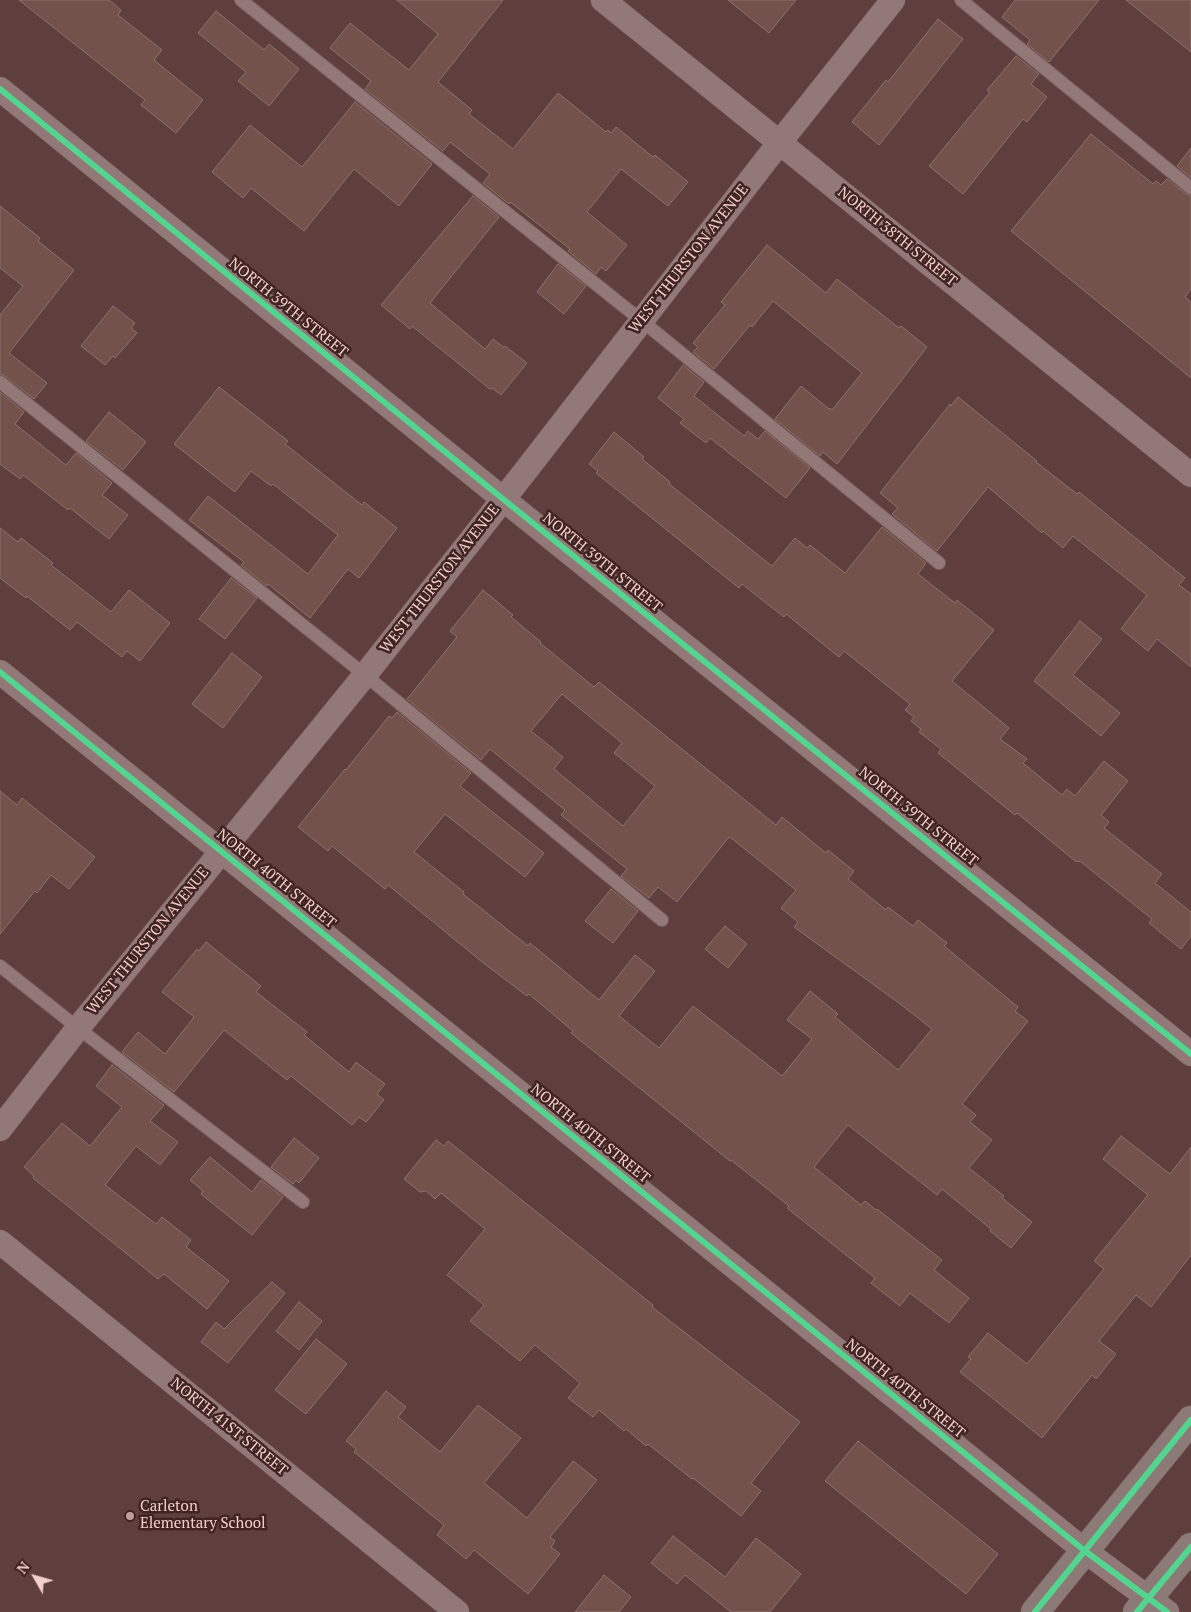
<!DOCTYPE html>
<style>
body{margin:0}
#map{position:relative;width:1191px;height:1612px;overflow:hidden;background:#5f3e3e;font-family:"PT Serif",serif}
canvas{display:block}
.north{position:absolute;left:10px;top:1552px;width:50px;height:50px;-webkit-text-stroke:4px #3f2422;paint-order:stroke;rotate:308deg;font-size:14px;font-weight:700;line-height:20px;text-align:center;color:#f4cecc}
.north::after{content:'';display:block;margin:auto;width:18px;height:22px;background:#f4cecc;clip-path:polygon(50% 0,100% 100%,50% 72%,0 100%)}
</style>
<div id="map">
<canvas width="1191" height="1612"></canvas>
<div class="north">N</div>
</div>
<script>
const context = document.querySelector('canvas').getContext('2d');
context.lineJoin = 'round';
function fill(path, color) { context.fillStyle = color; context.fill(path, 'evenodd'); }
const toPath = rows => new Path2D(rows.map(r => 'M' + r).join(''));
function strokePath(path, color, width, dash) { context.strokeStyle = color; context.lineWidth = width; context.lineCap = dash ? 'butt' : 'round'; context.setLineDash(dash || []); context.stroke(path); }
function drawText(font, color, halo, rows, align = 'center') {
  context.font = font + ' "PT Serif",serif'; context.lineWidth = 5; context.setLineDash([]); context.textBaseline = 'middle'; context.strokeStyle = halo; context.fillStyle = color; for (const [text, x, y, turn = 0] of rows) {
    context.save(); context.translate(x, y); context.rotate((+turn || 0) * Math.PI / 180); context.textAlign = isNaN(turn) ? turn : align; if (halo) context.strokeText(text, 0, 0); context.fillText(text, 0, 0); context.restore();
  }
}
const building = toPath([
 [19,0,109,0,121,10,118,15,162,50,154,60,203,100,176,133,141,105,145,100,19,0],
 [397,0,503,0,438,82,472,110,469,114,513,149,558,93,606,132,608,130,611,133,616,127,653,157,655,155,688,182,668,206,621,169,587,212,627,245,606,271,601,267,596,274,568,251,570,249,510,202,509,204,483,183,490,174,450,142,443,151,365,89,371,81,330,48,350,23,409,70,438,34,397,0],
 [728,0,796,0,769,33,728,0],
 [1015,0,1099,0,1049,62,1027,44,1030,40,1002,17,1015,0],
 [1126,0,1191,0,1191,52,1126,0],
 [216,11,264,50,269,44,299,69,269,106,238,81,246,72,198,33,216,11],
 [938,19,963,39,879,145,852,122,886,80,888,82,938,19],
 [1016,56,1039,74,1031,84,1047,97,1027,122,1023,119,963,194,929,166,990,92,987,90,1016,56],
 [355,102,432,164,399,206,354,169,304,231,251,188,243,198,212,172,250,125,302,167,355,102],
 [1091,134,1153,184,1156,181,1161,185,1167,179,1186,194,1191,196,1191,289,1185,297,1191,302,1191,378,1011,231,1091,134],
 [1191,148,1191,178,1177,166,1191,148],
 [473,196,499,217,430,303,485,349,493,339,503,347,505,346,527,363,501,395,492,388,490,389,412,326,410,329,381,305,473,196],
 [0,206,40,238,38,241,74,270,9,353,47,383,34,399,5,376,0,374,0,315,23,286,0,268,0,206],
 [767,245,826,293,837,279,899,328,901,326,927,347,837,464,823,452,820,456,775,419,801,386,829,409,830,408,832,410,862,373,773,301,752,327,750,325,714,369,693,352,698,347,693,343,725,305,721,302,767,245],
 [558,264,586,286,564,314,537,292,558,264],
 [113,306,135,323,131,328,137,333,115,358,113,356,105,365,81,346,113,306],
 [683,365,704,382,694,396,744,436,748,431,758,439,765,431,810,468,786,498,710,438,706,443,680,423,684,419,658,398,683,365],
 [219,387,288,441,285,444,362,505,364,502,397,528,359,578,348,569,310,618,268,584,267,586,241,565,244,562,189,520,208,496,308,574,338,535,273,484,271,486,251,471,235,492,174,444,219,387],
 [0,392,24,412,15,424,66,465,76,453,112,483,102,495,128,515,109,539,70,508,68,510,23,475,20,479,0,464,0,392],
 [958,397,1037,461,1036,462,1077,494,1079,492,1185,578,1179,585,1191,594,1191,667,1157,639,1148,651,1121,629,1147,595,1073,536,1063,548,1043,531,1042,533,988,487,937,551,892,514,898,508,880,493,950,404,951,406,958,397],
 [109,412,146,442,123,470,86,441,109,412],
 [614,432,644,457,642,459,670,482,669,484,772,566,795,538,807,548,810,545,845,573,882,527,926,563,918,574,955,603,957,600,994,630,952,681,1009,728,1000,739,1027,759,1023,763,1062,795,1067,789,1075,796,1104,761,1128,781,1101,815,1109,822,1104,828,1162,874,1155,883,1191,912,1191,936,1181,949,1149,923,1152,919,1081,862,1075,861,1017,813,1015,815,938,753,941,749,919,732,921,729,911,721,914,717,905,710,910,704,844,651,839,657,786,614,784,617,742,584,739,588,596,473,598,471,589,464,614,432],
 [0,528,18,542,21,538,53,563,51,565,111,612,129,590,170,623,140,661,127,651,122,657,77,622,70,630,27,596,26,598,0,578,0,528],
 [231,578,257,598,225,639,199,619,231,578],
 [483,590,513,615,511,617,541,642,540,643,594,687,599,682,776,825,782,817,826,853,828,850,854,871,848,879,886,910,888,907,913,926,918,920,947,943,944,946,1018,1007,1015,1011,1028,1021,962,1104,976,1115,970,1122,992,1140,969,1168,1004,1196,1002,1198,1032,1222,1011,1248,990,1231,991,1229,942,1189,937,1195,848,1125,814,1167,861,1205,865,1201,876,1210,877,1209,942,1260,934,1270,969,1298,949,1323,910,1293,900,1306,871,1283,875,1278,787,1208,789,1206,731,1160,730,1161,571,1033,573,1031,529,994,527,996,481,961,388,885,385,889,332,846,328,851,298,827,345,769,346,770,389,716,392,718,397,712,471,773,460,786,544,853,525,877,445,814,414,852,464,892,463,894,528,946,530,943,599,1000,635,955,655,971,619,1016,659,1048,693,1006,782,1076,812,1039,787,1020,810,991,838,1014,835,1017,898,1070,932,1029,899,1003,794,927,798,922,781,908,796,890,731,838,729,837,677,902,658,887,649,898,621,876,627,869,561,815,565,810,490,749,481,760,407,699,457,637,450,631,483,590],
 [562,694,622,743,614,753,655,786,623,826,554,769,563,757,531,731,562,694],
 [1080,621,1102,639,1073,675,1120,713,1101,736,1034,681,1080,621],
 [232,653,262,677,223,728,192,704,232,653],
 [0,791,17,805,22,798,95,857,69,889,51,875,37,893,35,891,0,934,0,791],
 [611,889,638,911,613,943,585,921,611,889],
 [725,926,747,944,728,968,705,949,725,926],
 [206,942,261,986,256,992,307,1032,304,1035,349,1072,356,1062,385,1084,377,1094,384,1100,366,1122,359,1117,352,1125,291,1076,287,1080,224,1030,174,1092,122,1052,138,1032,165,1054,194,1017,162,992,197,949,199,951,206,942],
 [112,1065,164,1105,150,1121,178,1142,160,1165,136,1146,105,1185,156,1224,162,1217,191,1240,186,1247,229,1281,207,1309,164,1274,158,1279,33,1178,34,1176,24,1167,62,1123,90,1146,122,1107,96,1086,112,1065],
 [1121,1136,1170,1174,1191,1147,1191,1255,1151,1307,1136,1295,1099,1341,1116,1354,1096,1379,1092,1375,1042,1438,960,1372,971,1359,968,1357,988,1333,1027,1364,1104,1269,1094,1261,1148,1195,1103,1159,1121,1136],
 [294,1138,319,1158,299,1183,296,1180,293,1184,271,1167,294,1138],
 [436,1140,444,1146,448,1141,653,1305,652,1307,800,1422,751,1483,761,1491,741,1516,693,1478,692,1479,648,1444,646,1446,626,1429,624,1431,599,1410,593,1417,568,1398,580,1383,535,1345,520,1361,470,1321,484,1305,447,1275,485,1229,441,1193,435,1199,426,1191,420,1192,404,1179,436,1140],
 [210,1157,252,1192,261,1180,283,1197,252,1235,201,1194,203,1191,190,1180,210,1157],
 [272,1282,285,1293,228,1363,201,1342,216,1322,224,1329,272,1282],
 [299,1302,322,1321,299,1350,276,1331,299,1302],
 [316,1339,347,1364,306,1414,275,1390,316,1339],
 [386,1391,406,1407,398,1417,440,1452,478,1405,521,1438,484,1483,527,1518,573,1461,597,1480,550,1537,555,1541,551,1547,560,1554,528,1594,474,1550,466,1559,437,1535,444,1525,354,1452,356,1449,346,1441,386,1391],
 [858,1441,998,1554,966,1594,825,1481,858,1441],
 [673,1536,725,1577,756,1538,801,1574,770,1612,731,1612,685,1575,677,1584,651,1563,673,1536],
 [604,1575,631,1597,619,1612,575,1612,604,1575]
]);
fill(building, '#73524b');
strokePath(building, '#8c716c', 1);
const lane = toPath([
 [241,0,642,321,939,563],
 [961,0,1191,188],
 [0,382,365,675,662,920],
 [0,966,78,1028,303,1202]
]);
const street = toPath([
 [603,0,1191,475],
 [0,89,503,499,1191,1054],
 [0,672,1085,1551,1167,1612],
 [0,1129,78,1028,365,675,527,469,780,142,893,0],
 [0,1242,457,1612]
]);
const primary = toPath([
 [1035,1612,1191,1420],
 [1137,1612,1191,1547]
]);
strokePath(lane, '#7b5e5d', 14);
strokePath(street, '#7b5e5d', 25);
strokePath(primary, '#7b5e5d', 29);
strokePath(lane, '#927978', 12);
strokePath(street, '#927978', 24);
strokePath(primary, '#8b7a75', 28);
strokePath(toPath([
 [0,89,503,499,1191,1054],
 [0,672,1085,1551,1167,1612],
 [1035,1612,1191,1420],
 [1137,1612,1191,1547]
]), '#53d58f', 6);
for (const [x, y, r, color] of [
 [130,1516,5,"#c09c9a"]
]) { const dot = new Path2D(); dot.arc(x, y, r, 0, 2 * Math.PI); context.fillStyle = color; context.fill(dot); strokePath(dot, '#3f2422', 2); }
drawText('15px', '#f4cecc', '#3f2422', [
 ["NORTH 38TH STREET",897,237,39],
 ["WEST THURSTON AVENUE",689,259,-52],
 ["NORTH 39TH STREET",288,308,39],
 ["NORTH 39TH STREET",602,563,39],
 ["WEST THURSTON AVENUE",440,579,-52],
 ["NORTH 39TH STREET",918,817,39],
 ["NORTH 40TH STREET",276,879,39],
 ["WEST THURSTON AVENUE",148,941,-51],
 ["NORTH 40TH STREET",590,1134,39],
 ["NORTH 40TH STREET",905,1389,39],
 ["NORTH 41ST STREET",229,1427,39]
]);
drawText('15px', '#f4cecc', '#3f2422', [
 ["Carleton",140,1507],
 ["Elementary School",140,1524]
], 'left');
</script>
